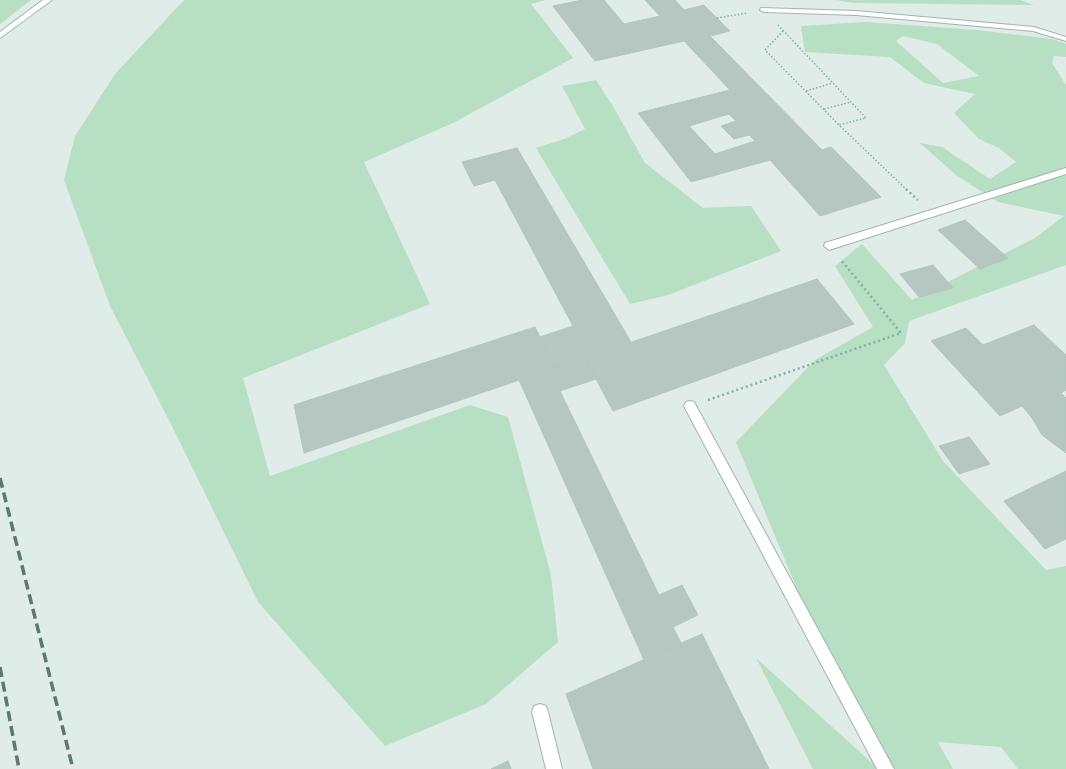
<!DOCTYPE html>
<style>
body{margin:0}
canvas{display:block;background:#e0ece7}
</style>
<canvas width="1066" height="769"></canvas>
<script>
const context = document.querySelector('canvas').getContext('2d');
context.lineJoin = 'round';
function fillPath(path, color) {
  context.fillStyle = color;
  context.fill(path, 'evenodd');
}
function shape(rows) {
  const path = new Path2D();
  for (const r of rows) {
    path.moveTo(r[0], r[1]);
    for (let i = 2; i < r.length; i += 2) path.lineTo(r[i], r[i + 1]);
  }
  return path;
}
function stroke(path, color, width, dash) {
  context.strokeStyle = color;
  context.lineWidth = width;
  context.lineCap = dash ? 'butt' : 'round';
  context.setLineDash(dash || []);
  context.stroke(path);
}
fillPath(shape([
 [0,0,31,0,0,24],
 [184,0,546,0,531,4,573,58,453,123,364,162,430,304,243,378,270,476,470,405,508,417,551,575,558,642,486,704,385,746,258,602,171,424,110,306,64,180,75,136,115,74],
 [836,0,1020,0,1034,5,854,3],
 [866,22,977,30,1052,39,1066,44,1066,57,1054,56,1052,63,1066,85,1066,265,909,321,905,343,884,365,943,461,1046,570,1066,566,1066,769,1018,769,1001,747,938,742,953,769,813,769,756,658,872,763,833,676,736,442,815,360,873,327,835,266,862,244,912,300,1035,238,1064,216,998,202,956,175,920,143,942,147,990,179,1016,162,999,148,979,139,954,113,975,94,924,83,890,57,805,52,801,26],
 [903,36,937,44,979,76,943,83,896,41],
 [596,80,614,108,645,163,703,208,751,206,781,251,668,295,630,304,536,148,564,139,585,129,562,86]
]), '#b6dfc3');
const building = shape([
 [582,0,604,0,624,24,660,16,645,0,675,0,684,10,704,5,730,31,710,36,822,150,831,147,881,197,820,216,770,160,691,182,638,113,730,90,684,41,595,61,553,6,582,0],
 [729,114,736,121,721,126,734,139,749,135,755,141,715,154,689,126,729,114],
 [517,148,584,262,631,342,555,368,540,337,573,326,495,180,474,186,462,162,517,148],
 [965,220,1008,258,980,269,938,230,965,220],
 [933,265,953,288,919,297,900,274,933,265],
 [817,279,854,324,613,411,585,358,817,279],
 [1034,325,1066,355,1066,390,1061,393,1066,398,1066,453,1042,435,1032,418,1022,406,1000,416,931,341,966,328,983,345,1034,325],
 [535,327,555,368,304,453,294,405,535,327],
 [585,358,596,379,560,391,659,595,682,585,698,615,673,627,681,643,644,660,519,380,585,358],
 [969,437,990,464,959,474,939,446,969,437],
 [1066,471,1066,539,1045,549,1004,501,1066,471],
 [702,634,769,769,593,769,566,694,702,634],
 [508,761,511,769,491,769,508,761]
]);
fillPath(building, '#b5c7c0');
stroke(building, '#b1c6be', 1);
const lane = shape([
 [761,8,856,11,1034,27,1066,37,1066,41,1033,31,856,15,764,12,760,10,761,8],
 [1066,168,1066,174,829,250,824,246,825,243,1066,168],
 [690,401,694,402,894,769,877,769,686,410,684,406,686,402,690,401],
 [540,704,546,706,548,712,562,769,546,769,532,712,534,706,540,704]
]);
const secondary = shape([
 [43,0,52,0,0,38,0,32,43,0]
]);
stroke(lane, '#a2b4af', 2);
stroke(secondary, '#9db9b0', 2);
stroke(shape([
 [717,18,748,13],
 [778,25,866,118,839,125,907,190],
 [783,31,765,50,839,125],
 [806,91,833,83],
 [824,109,851,102]
]), '#7db2a4', 1.5, [1.5, 2]);
stroke(shape([
 [906,189,918,200],
 [708,400,901,333,841,260]
]), '#7db2a4', 2.5, [2, 3]);
fillPath(lane, '#fff');
fillPath(secondary, '#fff');
stroke(shape([
 [0,478,73,769],
 [0,667,19,769]
]), '#597972', 3.5, [10, 5]);
</script>
